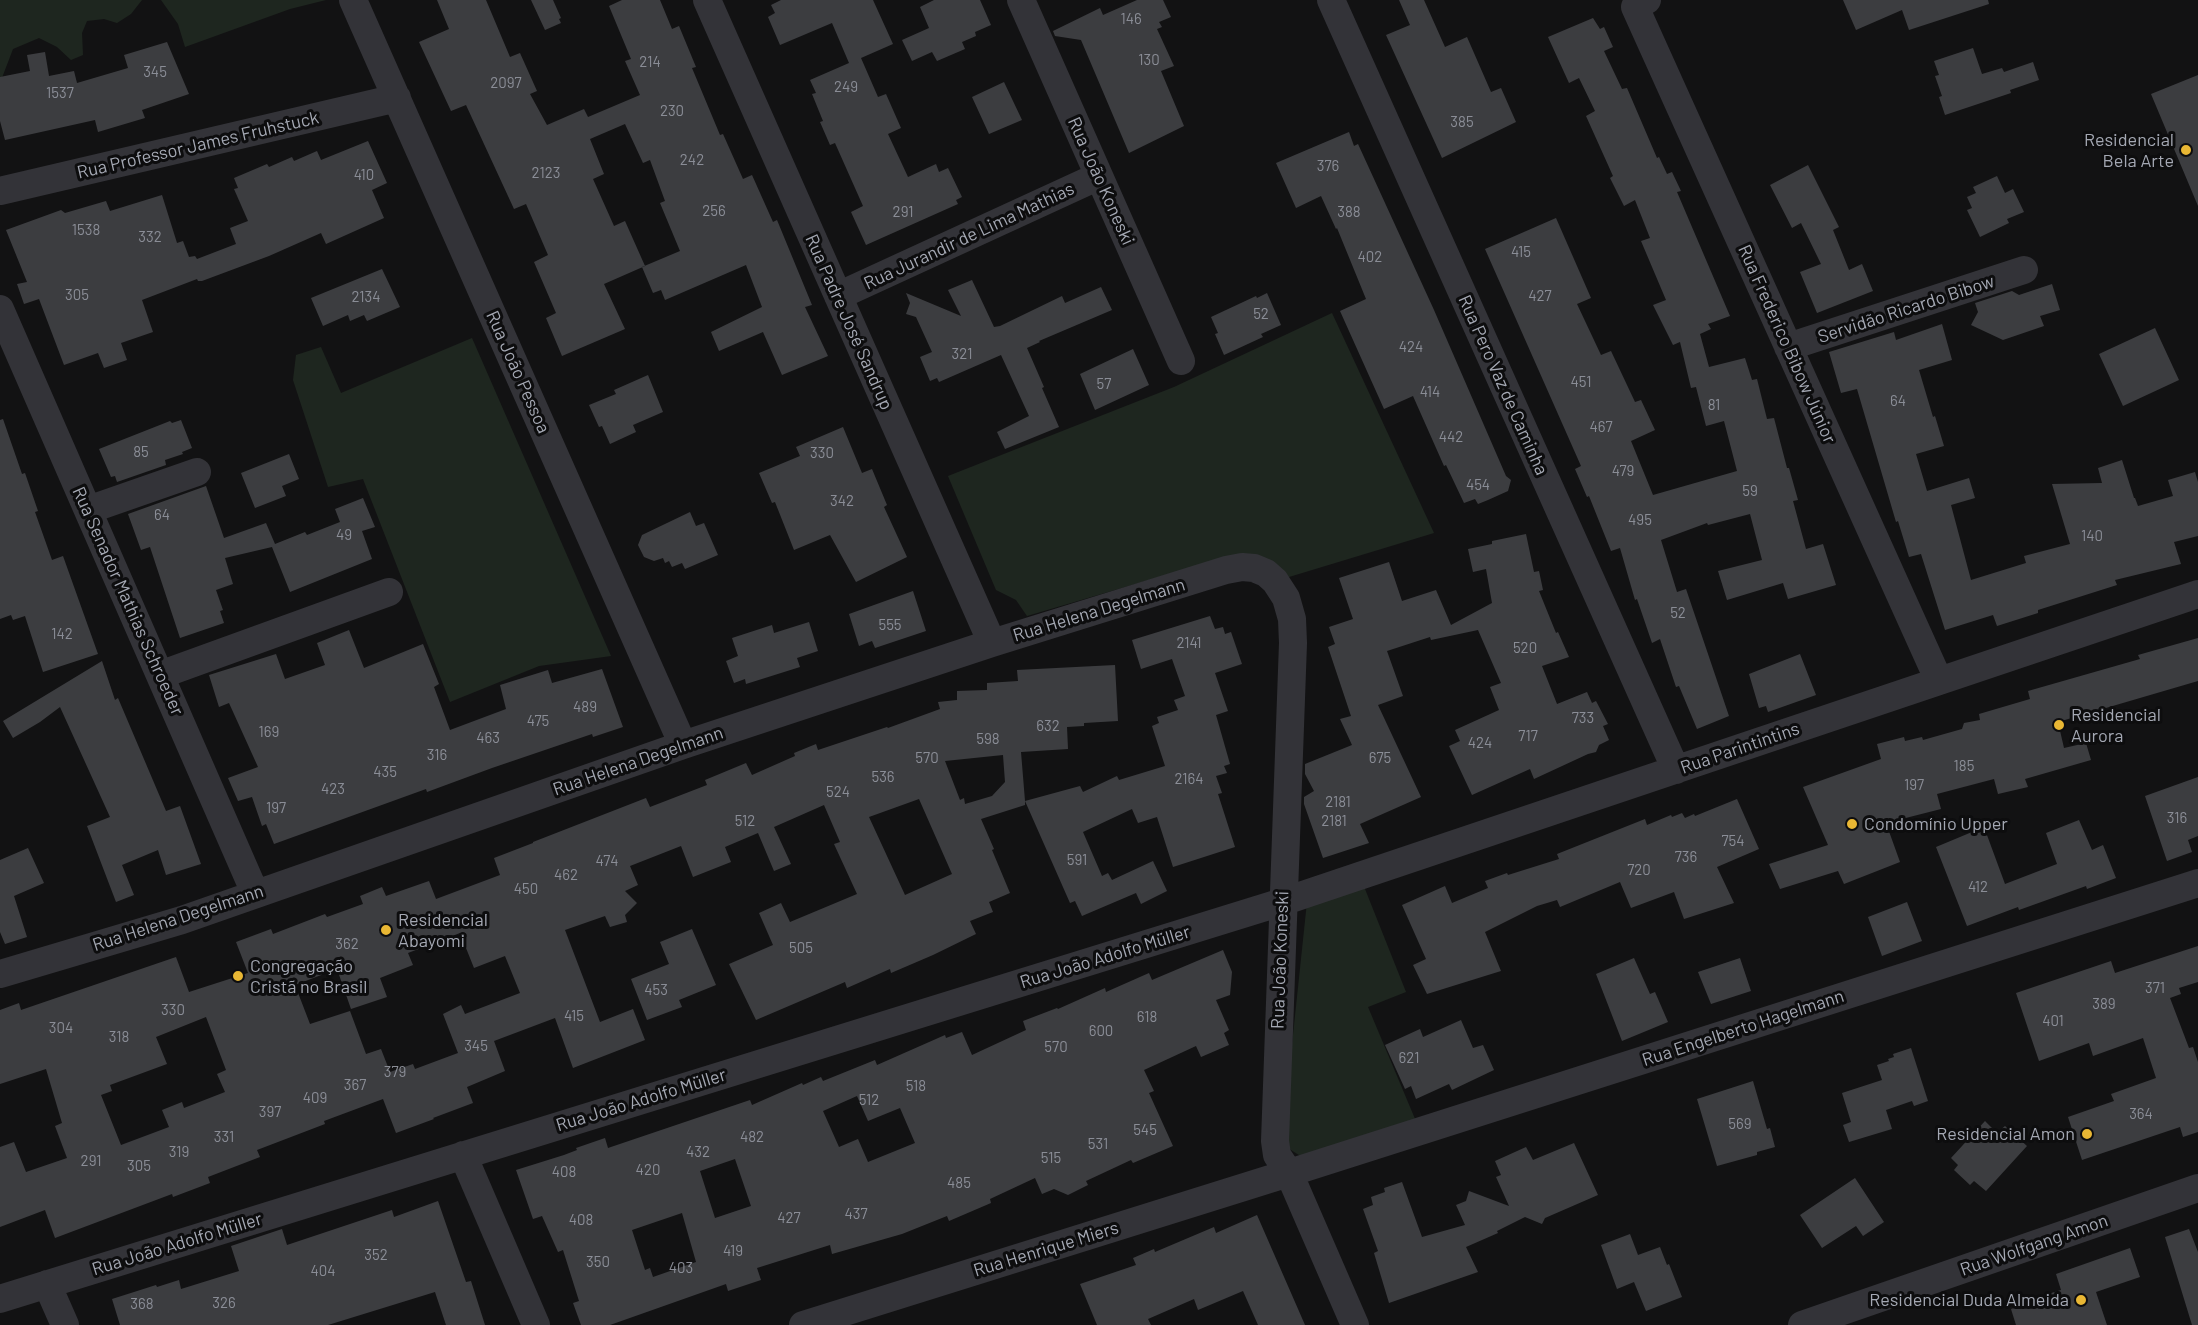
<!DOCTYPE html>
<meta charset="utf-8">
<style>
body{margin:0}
canvas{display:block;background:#121213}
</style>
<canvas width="2198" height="1325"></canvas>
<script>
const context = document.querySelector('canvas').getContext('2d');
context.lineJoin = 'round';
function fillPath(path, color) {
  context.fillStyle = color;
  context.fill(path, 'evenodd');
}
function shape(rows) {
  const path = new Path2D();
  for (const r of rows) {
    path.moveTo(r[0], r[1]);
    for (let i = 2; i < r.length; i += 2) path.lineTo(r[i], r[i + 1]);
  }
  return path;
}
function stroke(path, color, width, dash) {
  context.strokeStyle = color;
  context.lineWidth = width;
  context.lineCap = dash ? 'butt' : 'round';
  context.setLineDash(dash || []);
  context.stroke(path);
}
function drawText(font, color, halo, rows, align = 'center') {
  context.font = font + ' Barlow,sans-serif';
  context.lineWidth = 6;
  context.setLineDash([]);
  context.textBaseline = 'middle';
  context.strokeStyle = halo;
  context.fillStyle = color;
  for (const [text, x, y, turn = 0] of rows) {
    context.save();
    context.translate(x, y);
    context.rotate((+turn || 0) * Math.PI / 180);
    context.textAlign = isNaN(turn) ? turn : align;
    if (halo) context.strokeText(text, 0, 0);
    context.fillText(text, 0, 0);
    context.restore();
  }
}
fillPath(shape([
 [0,0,142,0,131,14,117,23,104,19,87,21,82,33,83,55,71,60,57,47,39,38,13,49,0,83],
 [161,0,326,0,290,9,185,47,178,24],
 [1332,313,1434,533,1289,577,1220,559,1027,616,1016,600,996,590,948,476,1174,387],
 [472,338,611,656,539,666,450,702,363,479,328,487,293,380,296,355,321,347,341,393],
 [1363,884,1406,992,1368,1007,1418,1126,1307,1160,1286,1147,1283,1130,1307,902]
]), '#1e261f');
fillPath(shape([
 [437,0,486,0,510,57,520,53,537,91,530,94,547,125,584,109,588,117,640,95,625,61,631,59,609,6,622,0,660,0,672,29,679,26,696,67,692,68,720,135,723,134,743,179,752,175,773,222,777,220,812,305,805,307,828,356,782,375,763,332,719,351,711,332,762,307,746,265,665,300,661,290,653,293,642,267,680,251,660,203,665,201,650,160,643,163,625,124,590,139,604,174,593,179,614,226,625,221,645,266,604,284,625,329,562,356,546,318,556,313,534,262,548,255,526,204,514,209,466,105,451,111,419,42,449,29],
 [531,0,553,0,561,18,559,19,561,23,545,30],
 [781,0,873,0,893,44,861,58,878,97,886,94,901,128,888,134,908,177,936,164,939,172,948,168,962,197,956,200,958,204,866,245,851,212,863,206,835,143,830,145,820,122,823,121,812,94,816,93,810,80,849,63,832,23,780,45,768,17,775,13,771,5],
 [934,0,980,0,991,25,975,32,976,36,962,42,965,49,937,61,932,52,912,61,902,40,929,28,920,7],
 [1137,0,1163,0,1171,17,1159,22,1162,27,1157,29,1174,66,1161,71,1184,126,1129,153,1081,40,1055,36,1053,31,1100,8,1103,15],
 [1399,0,1424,0,1445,47,1467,37,1491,92,1501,88,1516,122,1442,158,1386,35,1410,25],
 [1843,0,1988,0,1989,4,1909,30,1902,10,1856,30],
 [1593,18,1600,29,1604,27,1613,47,1604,51,1622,89,1627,88,1657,158,1659,157,1667,174,1672,172,1681,191,1677,192,1730,316,1708,324,1711,329,1700,334,1709,367,1745,358,1752,380,1757,379,1767,419,1774,418,1787,468,1789,468,1798,500,1793,501,1806,549,1823,544,1836,585,1788,599,1783,583,1727,600,1718,571,1762,560,1750,514,1708,525,1707,523,1661,540,1677,592,1686,589,1729,716,1697,729,1679,686,1676,687,1660,639,1652,643,1637,599,1635,600,1620,548,1611,551,1589,496,1587,497,1575,469,1581,466,1485,249,1556,218,1591,298,1577,304,1601,355,1611,351,1635,402,1641,400,1655,430,1631,441,1653,495,1737,471,1724,421,1706,426,1696,387,1691,388,1680,342,1673,345,1653,305,1666,300,1641,241,1650,238,1635,200,1624,206,1610,178,1613,176,1586,116,1595,111,1579,78,1569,83,1548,37],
 [167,42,189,94,142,110,145,118,98,132,95,120,5,140,0,121,0,77,30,71,27,55,45,52,49,76,74,71,77,83,128,68,124,55],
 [1973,48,1982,74,2002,68,2004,72,2033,62,2039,80,2010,90,2011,93,1945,115,1939,97,1942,96,1935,76,1939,75,1934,61],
 [2198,75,2198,206,2151,94],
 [1004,82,1022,120,989,134,972,97],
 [1349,132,1354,146,1358,144,1434,310,1506,476,1511,480,1508,491,1488,500,1478,504,1475,499,1464,503,1446,465,1444,466,1413,396,1384,409,1340,311,1366,299,1337,228,1336,229,1321,196,1296,208,1276,163],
 [368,141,387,183,372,190,384,218,326,244,321,233,269,256,202,281,198,281,197,279,142,300,153,332,121,343,127,360,104,368,98,353,64,365,39,299,24,304,17,284,27,282,6,230,61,210,65,213,106,201,110,211,162,195,177,243,183,241,189,257,195,256,197,259,236,244,230,228,248,221,234,189,238,188,234,178,267,164,269,167,292,157,294,161,317,151,321,160],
 [1808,165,1839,227,1833,230,1849,270,1862,264,1873,291,1817,313,1800,272,1821,264,1801,223,1792,228,1770,185],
 [1997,176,2005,193,2013,189,2024,212,2007,219,2009,223,1980,237,1967,210,1972,208,1967,197,1976,193,1973,187],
 [382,269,400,307,367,321,364,315,350,321,348,315,323,326,311,298],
 [972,280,994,327,1000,326,1062,296,1065,303,1101,287,1112,310,1039,341,1040,342,1027,348,1044,387,1042,388,1059,427,1005,449,997,432,1029,416,1001,355,939,382,937,378,930,381,920,357,932,352,916,317,906,314,910,303,906,293,961,316,948,290],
 [2052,284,2060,310,2040,316,2044,326,2003,340,1971,325,1978,312,1975,303,2012,291,2019,295],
 [1267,293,1281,325,1261,334,1263,337,1224,355,1215,334,1218,333,1211,317,1256,296,1257,298],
 [1942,324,1952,360,1919,370,1933,417,1935,416,1944,446,1916,454,1927,491,1969,478,1975,498,1951,505,1971,580,2026,563,2024,556,2070,544,2052,484,2102,483,2098,468,2122,460,2134,498,2135,498,2138,506,2173,496,2168,480,2195,472,2198,482,2198,536,2174,542,2181,564,2115,580,2117,585,2038,610,2038,613,1997,626,1993,615,1945,630,1921,554,1909,557,1898,521,1896,522,1857,389,1841,393,1829,352,1894,332,1896,340],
 [2155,328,2179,380,2123,406,2099,354],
 [1133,349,1149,385,1095,410,1080,374],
 [648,375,663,412,633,425,636,432,610,444,602,426,599,427,589,405,616,394,614,390],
 [3,419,22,474,25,473,38,511,35,512,52,560,63,556,98,654,43,672,25,616,13,620,11,615,0,619,0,420],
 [181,420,192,448,182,452,183,454,165,460,166,465,117,482,115,476,111,477,99,449,170,421,172,423],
 [843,427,862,473,872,469,887,505,884,507,907,557,856,582,830,535,794,550,775,502,772,503,759,473,800,456,796,447],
 [289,454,299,479,282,486,286,496,255,508,241,473],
 [206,486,224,538,266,523,275,544,305,532,307,535,340,522,335,509,363,498,375,527,362,531,372,559,290,592,272,547,225,558,233,584,216,590,223,610,220,611,224,623,180,638,150,547,141,550,128,514],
 [690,512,696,526,704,523,718,555,685,569,682,563,672,567,669,561,665,563,663,558,654,561,644,557,638,545,642,535],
 [1526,534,1534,572,1539,571,1543,590,1539,591,1556,633,1558,632,1569,657,1542,666,1557,704,1587,692,1592,703,1596,701,1608,724,1603,726,1609,740,1599,745,1596,752,1588,754,1534,779,1530,769,1472,795,1449,746,1460,741,1455,730,1499,710,1490,687,1501,683,1478,630,1431,640,1430,637,1387,651,1403,696,1378,705,1421,797,1360,824,1369,843,1323,858,1304,804,1304,797,1314,791,1305,774,1305,764,1352,745,1340,719,1351,716,1328,647,1335,644,1329,627,1353,619,1339,578,1389,562,1402,601,1436,590,1451,625,1492,603,1486,569,1473,572,1468,549,1492,544,1492,541],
 [913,591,926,631,875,648,872,641,859,646,849,614],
 [1210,616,1215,629,1223,627,1225,634,1231,632,1242,664,1215,673,1228,711,1216,715,1230,764,1224,766,1227,773,1216,776,1222,793,1218,794,1235,847,1173,867,1157,817,1138,823,1132,809,1083,832,1102,876,1108,873,1112,880,1153,861,1167,891,1141,904,1136,893,1082,916,1075,901,1070,903,1025,801,1025,805,981,819,994,849,992,850,1010,893,989,902,993,912,970,921,976,934,933,955,891,973,890,969,847,988,845,982,756,1020,729,964,773,945,759,913,781,903,790,922,857,894,834,844,840,842,824,805,774,827,791,864,774,871,758,833,725,847,731,862,693,877,681,846,630,866,638,885,625,891,637,903,625,915,627,922,610,927,605,916,565,930,600,1022,633,1009,645,1040,573,1068,555,1018,494,1041,505,1071,467,1087,473,1103,433,1118,434,1119,396,1133,383,1099,324,1121,325,1124,257,1150,260,1157,208,1177,210,1183,173,1197,172,1194,55,1238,45,1210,0,1227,0,1147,14,1142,26,1172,67,1158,55,1126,62,1123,46,1069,0,1084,0,1010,19,1003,21,1010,176,957,189,992,248,973,236,942,271,929,273,934,325,914,327,917,363,904,360,896,382,887,386,896,429,881,436,899,500,875,494,858,533,843,533,842,646,798,650,807,707,785,705,780,746,763,752,775,795,756,794,753,816,744,818,750,887,727,888,728,940,709,938,702,957,700,957,691,987,690,987,683,1018,681,1017,670,1115,665,1118,721,1084,723,1084,726,1067,727,1068,749,1021,752,1025,801,1080,786,1083,792,1117,776,1119,780,1165,766,1152,726,1159,723,1157,717,1178,710,1174,700,1185,696,1172,659,1141,669,1132,640],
 [1003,755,1005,782,992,796,965,804,964,798,960,800,945,761],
 [919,799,952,874,905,895,869,817],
 [460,933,474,968,505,956,520,993,465,1014,461,1005,443,1014,458,1053,415,1069,413,1064,390,1072,381,1049,366,1054,350,1011,310,1024,295,985,337,969,351,1009,387,997,380,978,413,965,408,953],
 [206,1017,226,1070,217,1074,225,1092,184,1108,182,1102,162,1110,169,1127,121,1145,101,1095,112,1091,110,1085,167,1064,156,1037],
 [809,622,818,651,797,658,800,667,746,684,745,679,734,683,726,661,738,656,732,638,772,625,774,633],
 [349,630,364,668,423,644,439,684,434,687,450,730,506,709,500,685,548,670,552,683,602,669,623,727,593,737,592,734,492,768,427,792,426,789,274,844,266,824,262,826,252,797,238,801,228,778,258,767,229,703,219,707,209,675,276,654,285,679,325,665,317,643],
 [2198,638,2198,681,2058,722,2064,748,2086,743,2091,760,2025,779,2028,787,1998,794,1994,779,1937,794,1941,809,1886,823,1900,862,1844,884,1838,871,1780,889,1769,864,1828,845,1803,787,1881,759,1877,744,1904,737,1905,741,1922,737,1923,740,1962,729,1964,723,1980,720,1979,714,2030,699,2028,691,2140,659,2138,655],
 [1800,654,1816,695,1768,712,1766,706,1759,708,1749,674],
 [102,661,115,700,118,698,166,811,180,806,201,864,166,875,158,850,122,865,134,895,116,902,87,826,110,817,60,707,40,722,13,738,3,721],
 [2198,777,2198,836,2188,840,2192,852,2167,861,2145,796],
 [1737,799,1759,849,1717,867,1734,903,1684,919,1674,892,1631,908,1620,882,1560,907,1557,900,1537,906,1485,932,1501,971,1427,994,1413,965,1426,959,1402,905,1445,886,1452,903,1488,888,1485,881,1507,873,1508,875,1559,859,1557,854,1645,819,1647,825,1671,815,1672,817,1682,813,1685,818,1694,814,1695,816],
 [2079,820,2092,850,2103,845,2116,878,2087,889,2086,886,2019,910,2018,907,1967,926,1936,847,1984,827,2005,884,2057,864,2046,833],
 [28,848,44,883,14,896,27,937,5,944,0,932,0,860],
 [1907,902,1922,941,1882,956,1868,917],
 [692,929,716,985,679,1000,682,1007,647,1020,631,979,669,964,660,942],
 [2198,946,2198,982,2179,988,2181,994,2170,998,2189,1048,2193,1047,2198,1062,2198,1132,2183,1137,2180,1127,2082,1160,2068,1117,2114,1101,2111,1094,2156,1078,2143,1038,2093,1056,2089,1043,2039,1061,2016,993,2111,961,2115,973],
 [1223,950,1232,972,1230,995,1216,1000,1229,1030,1224,1033,1229,1045,1201,1057,1196,1046,1144,1070,1154,1091,1149,1093,1173,1146,1133,1163,1131,1160,1086,1181,1088,1185,1068,1195,1054,1189,1042,1194,1035,1178,990,1199,991,1203,949,1221,947,1216,902,1234,832,1254,830,1245,757,1268,761,1280,728,1291,726,1284,610,1325,581,1325,573,1303,579,1301,563,1250,558,1252,542,1216,533,1219,516,1170,564,1155,577,1150,576,1148,605,1138,608,1148,750,1100,752,1105,802,1083,803,1085,821,1077,823,1081,875,1060,877,1065,945,1035,946,1038,962,1032,972,1055,1026,1030,1023,1021,1057,1008,1058,1009,1105,988,1106,992,1149,973,1152,980],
 [857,1096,868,1121,900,1108,915,1143,868,1162,858,1139,839,1147,823,1111],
 [735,1159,751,1206,715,1218,700,1171],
 [682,1213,696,1262,653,1277,650,1268,645,1270,632,1230],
 [1634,958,1650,994,1655,992,1668,1022,1622,1041,1596,974],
 [1740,958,1751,991,1711,1004,1698,972],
 [1461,1020,1473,1048,1483,1045,1494,1070,1452,1090,1449,1084,1416,1099,1411,1086,1405,1089,1385,1045,1420,1029,1423,1037],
 [1911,1048,1928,1101,1914,1106,1912,1101,1886,1110,1892,1129,1849,1142,1843,1125,1851,1122,1842,1093,1882,1080,1877,1065,1889,1061,1888,1059,1894,1057,1893,1054],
 [1753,1081,1767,1129,1770,1128,1775,1147,1757,1152,1757,1155,1717,1166,1697,1099],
 [1985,1121,1997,1133,2005,1126,2027,1146,1986,1191,1974,1181,1970,1185,1954,1170,1958,1165,1951,1158],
 [1574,1143,1598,1195,1545,1218,1542,1224,1525,1217,1497,1231,1498,1233,1466,1247,1478,1272,1389,1303,1374,1253,1378,1251,1363,1209,1373,1205,1371,1197,1385,1192,1384,1188,1402,1182,1422,1237,1465,1225,1456,1205,1466,1201,1469,1191,1509,1206,1496,1177,1501,1175,1495,1161,1526,1147,1533,1160],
 [1855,1178,1884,1222,1863,1236,1856,1226,1822,1248,1800,1215],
 [438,1201,466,1282,471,1281,485,1325,446,1325,435,1292,328,1325,120,1325,112,1299,156,1285,157,1287,179,1280,181,1289,239,1271,231,1246,282,1229,287,1245,392,1210,394,1217],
 [1257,1215,1305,1325,1258,1325,1243,1291,1198,1310,1194,1299,1148,1319,1151,1325,1097,1325,1080,1284,1136,1265,1133,1258,1154,1249,1155,1252,1214,1227,1216,1233],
 [2189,1229,2198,1252,2198,1325,2192,1325,2165,1237],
 [1630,1234,1638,1255,1660,1247,1667,1265,1669,1264,1682,1297,1646,1311,1634,1282,1617,1289,1601,1245],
 [2130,1248,2140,1277,2096,1292,2107,1325,2016,1325,2011,1309,2023,1305,2022,1302,2061,1290,2056,1274]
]), '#3c3d40');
stroke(shape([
 [353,0,683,745],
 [707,0,992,643],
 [1021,0,1181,361],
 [1331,0,1676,770],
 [1647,0,1635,7,1939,681],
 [0,191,397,98],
 [838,296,1099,176],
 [0,309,255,893],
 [1788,347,2024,270],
 [88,510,197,472],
 [160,675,389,592],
 [0,974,182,920,683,745,992,643,1226,570,1242,567,1254,568,1266,573,1275,581,1286,598,1292,619,1293,643,1275,1141,1277,1155,1289,1173,1355,1325],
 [463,1155,536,1325],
 [47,1284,65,1325],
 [0,1299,1282,902,2198,594],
 [803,1325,1289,1173,2198,883],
 [1802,1325,2198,1188]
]), '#333338', 28);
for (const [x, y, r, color] of [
 [2186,150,6,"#e9b734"],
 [2059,725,6,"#e9b734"],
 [1852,824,6,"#e9b734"],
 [386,930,6,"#e9b734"],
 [238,976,6,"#e9b734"],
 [2087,1134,6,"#e9b734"],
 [2081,1300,6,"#e9b734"]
]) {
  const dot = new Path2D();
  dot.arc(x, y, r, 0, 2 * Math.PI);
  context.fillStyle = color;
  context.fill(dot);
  stroke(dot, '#0d0d0e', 2);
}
drawText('15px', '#8a8d96', null, [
 ["146",1131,19],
 ["130",1149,60],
 ["214",650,62],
 ["345",155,72],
 ["2097",506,83],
 ["249",846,87],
 ["1537",60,93],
 ["230",672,111],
 ["385",1462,122],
 ["242",692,160],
 ["376",1328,166],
 ["2123",546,173],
 ["410",364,175],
 ["256",714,211],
 ["291",903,212],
 ["388",1349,212],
 ["1538",86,230],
 ["332",150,237],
 ["415",1521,252],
 ["402",1370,257],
 ["305",77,295],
 ["427",1540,296],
 ["2134",366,297],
 ["52",1261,314],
 ["424",1411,347],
 ["321",962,354],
 ["451",1581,382],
 ["57",1104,384],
 ["414",1430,392],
 ["64",1898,401],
 ["81",1714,405],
 ["467",1601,427],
 ["442",1451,437],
 ["85",141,452],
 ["330",822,453],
 ["479",1623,471],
 ["454",1478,485],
 ["59",1750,491],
 ["342",842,501],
 ["64",162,515],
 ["495",1640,520],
 ["49",344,535],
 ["140",2092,536],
 ["52",1678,613],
 ["555",890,625],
 ["142",62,634],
 ["2141",1189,643],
 ["520",1525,648],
 ["489",585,707],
 ["733",1583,718],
 ["475",538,721],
 ["632",1048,726],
 ["169",269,732],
 ["717",1528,736],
 ["463",488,738],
 ["598",988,739],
 ["424",1480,743],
 ["316",437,755],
 ["570",927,758],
 ["675",1380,758],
 ["185",1964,766],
 ["435",385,772],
 ["536",883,777],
 ["2164",1189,779],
 ["197",1914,785],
 ["423",333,789],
 ["524",838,792],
 ["2181",1338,802],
 ["197",276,808],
 ["316",2177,818],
 ["512",745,821],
 ["2181",1334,821],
 ["754",1733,841],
 ["736",1686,857],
 ["591",1077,860],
 ["474",607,861],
 ["720",1639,870],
 ["462",566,875],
 ["412",1978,887],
 ["450",526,889],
 ["362",347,944],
 ["505",801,948],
 ["371",2155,988],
 ["453",656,990],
 ["389",2104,1004],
 ["330",173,1010],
 ["415",574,1016],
 ["618",1147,1017],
 ["401",2053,1021],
 ["304",61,1028],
 ["600",1101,1031],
 ["318",119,1037],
 ["345",476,1046],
 ["570",1056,1047],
 ["621",1409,1058],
 ["379",395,1072],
 ["367",355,1085],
 ["518",916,1086],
 ["409",315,1098],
 ["512",869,1100],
 ["397",270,1112],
 ["364",2141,1114],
 ["569",1740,1124],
 ["545",1145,1130],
 ["331",224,1137],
 ["482",752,1137],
 ["531",1098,1144],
 ["319",179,1152],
 ["432",698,1152],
 ["515",1051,1158],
 ["291",91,1161],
 ["305",139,1166],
 ["420",648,1170],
 ["408",564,1172],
 ["485",959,1183],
 ["437",856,1214],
 ["427",789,1218],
 ["408",581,1220],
 ["419",733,1251],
 ["352",376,1255],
 ["350",598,1262],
 ["403",681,1268],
 ["404",323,1271],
 ["326",224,1303],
 ["368",142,1304]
]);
drawText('18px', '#a4a8b3', '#0d0d0e', [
 ["Residencial",2174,140,"right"],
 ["Bela Arte",2174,161,"right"],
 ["Residencial",2071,715],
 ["Aurora",2071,736],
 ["Condomínio Upper",1864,824],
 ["Residencial",398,920],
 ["Abayomi",398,941],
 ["Congregação",250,966],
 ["Cristã no Brasil",250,987],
 ["Residencial Amon",2075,1134,"right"],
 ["Residencial Duda Almeida",2069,1300,"right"]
], 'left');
drawText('18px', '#a4a8b3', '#0d0d0e', [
 ["Rua Professor James Fruhstuck",198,145,-13],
 ["Rua João Koneski",1101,181,66],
 ["Rua Jurandir de Lima Mathias",969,236,-25],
 ["Servidão Ricardo Bibow",1906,309,-18],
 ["Rua Padre José Sandrup",849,322,66],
 ["Rua Frederico Bibow Júnior",1787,344,66],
 ["Rua João Pessoa",518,372,66],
 ["Rua Pero Vaz de Caminha",1503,385,66],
 ["Rua Senador Mathias Schroeder",128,601,66],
 ["Rua Helena Degelmann",1099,610,-17],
 ["Rua Parintintins",1740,748,-19],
 ["Rua Helena Degelmann",638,761,-19],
 ["Rua Helena Degelmann",178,918,-18],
 ["Rua João Adolfo Müller",1105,957,-17],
 ["Rua João Koneski",1280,960,-88],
 ["Rua Engelberto Hagelmann",1743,1028,-18],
 ["Rua João Adolfo Müller",641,1100,-17],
 ["Rua João Adolfo Müller",177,1244,-17],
 ["Rua Wolfgang Amon",2034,1245,-19],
 ["Rua Henrique Miers",1046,1249,-17]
]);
</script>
